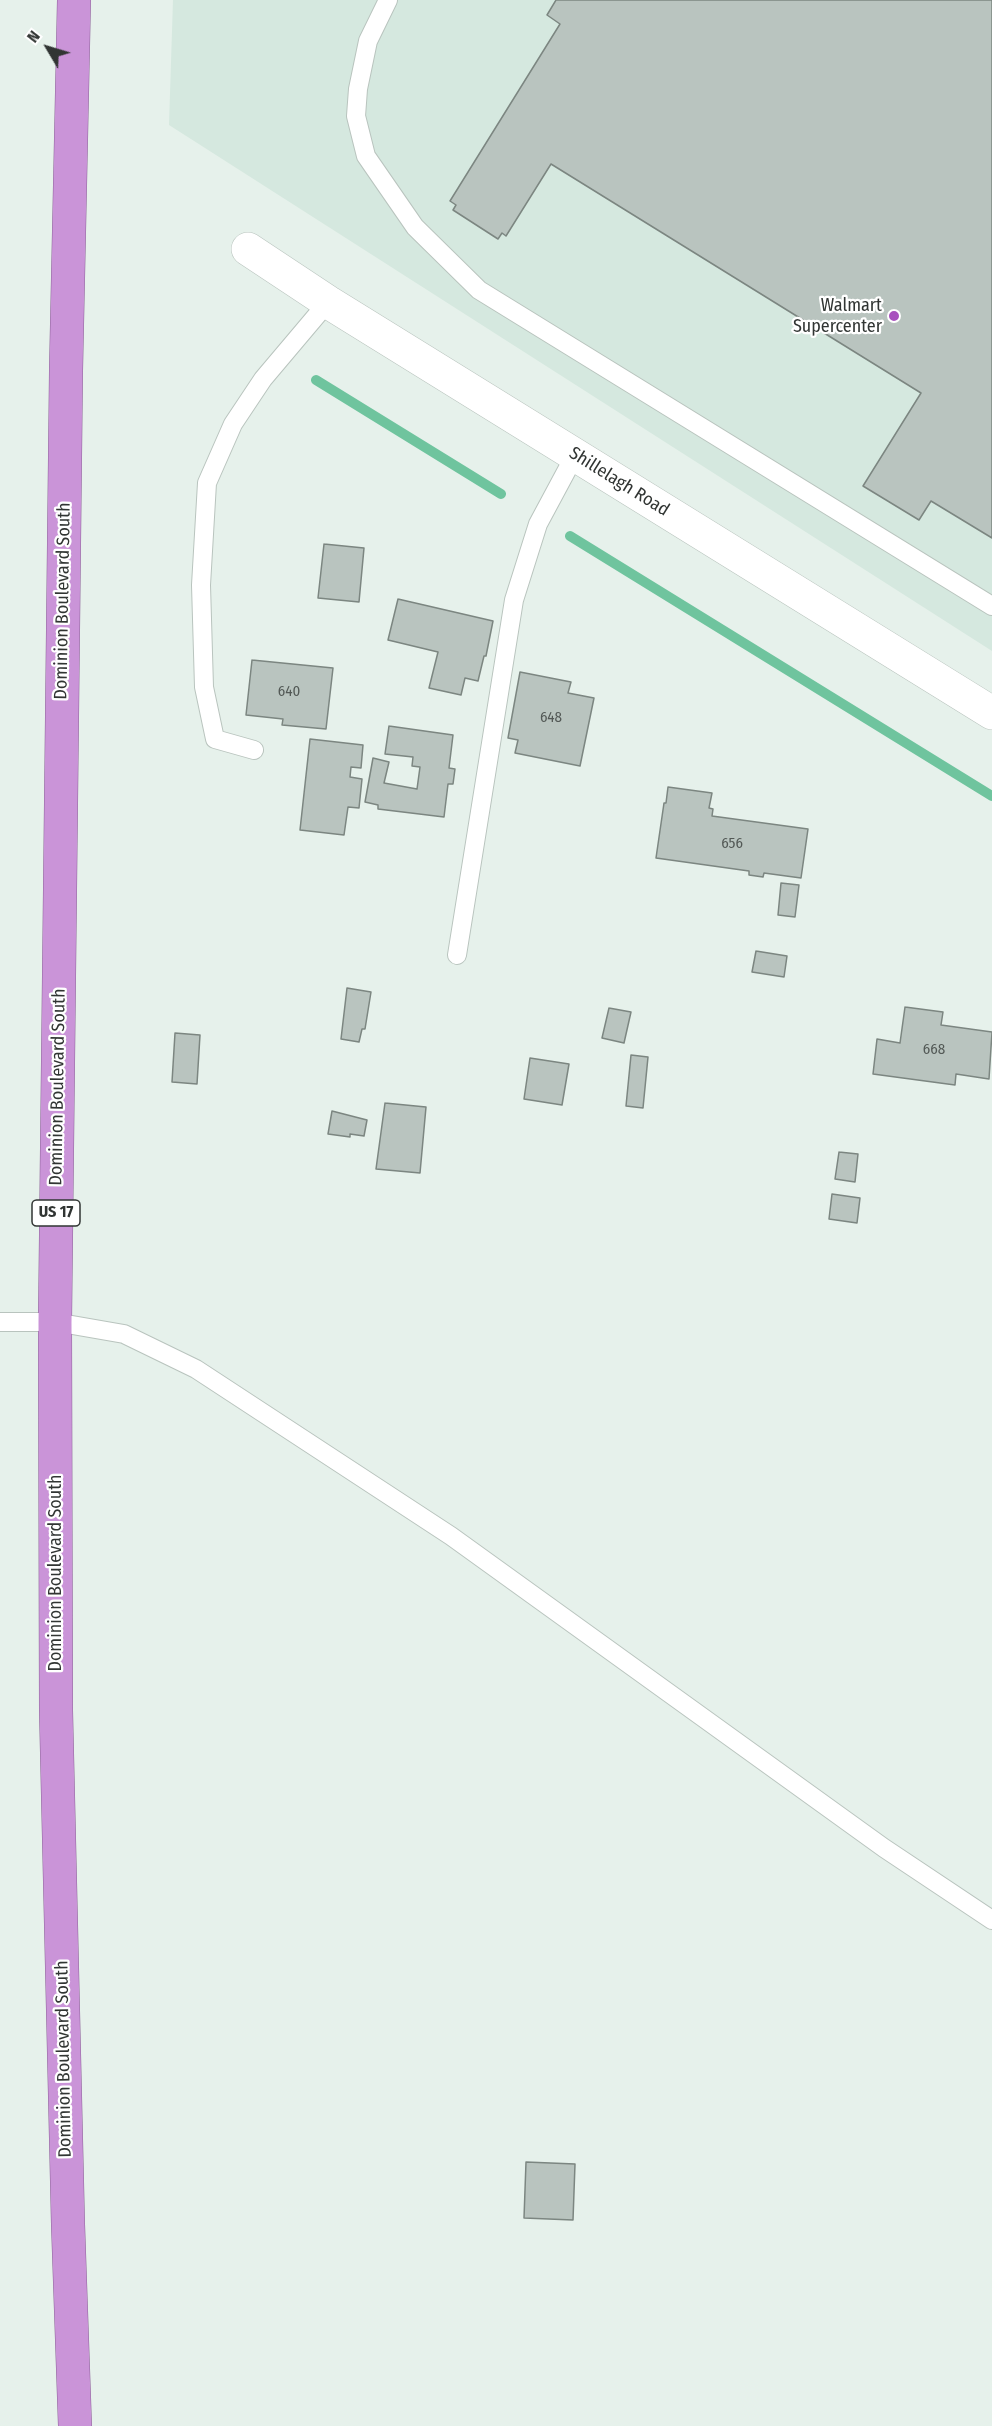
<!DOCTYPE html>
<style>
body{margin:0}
#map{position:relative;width:992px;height:2426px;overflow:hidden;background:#e6f1eb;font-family:"Fira Sans Condensed",sans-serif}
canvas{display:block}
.north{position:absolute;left:18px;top:18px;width:60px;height:60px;-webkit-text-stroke:4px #fff;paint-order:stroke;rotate:308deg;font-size:16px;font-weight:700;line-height:24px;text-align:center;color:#313533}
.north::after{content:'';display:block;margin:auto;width:21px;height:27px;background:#313533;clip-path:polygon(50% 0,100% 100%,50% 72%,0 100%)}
</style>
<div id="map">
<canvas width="992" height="2426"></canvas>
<div class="north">N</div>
</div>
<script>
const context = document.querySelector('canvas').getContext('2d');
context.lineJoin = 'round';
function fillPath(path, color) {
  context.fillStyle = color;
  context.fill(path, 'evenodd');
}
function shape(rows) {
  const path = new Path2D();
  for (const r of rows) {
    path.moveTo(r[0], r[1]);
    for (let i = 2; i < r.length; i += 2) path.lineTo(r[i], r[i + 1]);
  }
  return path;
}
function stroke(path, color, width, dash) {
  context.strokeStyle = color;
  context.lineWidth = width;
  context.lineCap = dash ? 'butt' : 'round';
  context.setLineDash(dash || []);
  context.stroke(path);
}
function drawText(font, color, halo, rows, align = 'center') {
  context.font = font + ' "Fira Sans Condensed",sans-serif';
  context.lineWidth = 4.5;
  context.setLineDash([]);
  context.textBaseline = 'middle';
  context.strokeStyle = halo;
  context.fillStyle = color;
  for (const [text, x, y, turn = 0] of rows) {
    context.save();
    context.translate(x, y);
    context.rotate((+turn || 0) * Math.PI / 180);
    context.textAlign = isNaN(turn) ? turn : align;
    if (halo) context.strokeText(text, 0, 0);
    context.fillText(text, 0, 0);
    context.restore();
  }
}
fillPath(shape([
 [173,0,992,0,992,651,169,125]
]), '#d5e8df');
stroke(shape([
 [316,380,501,494],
 [570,536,992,796]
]), '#6fc49e', 10);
const building = shape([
 [556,0,992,0,992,538,931,501,919,520,863,486,921,393,551,164,506,236,502,233,498,239,453,210,456,205,450,201,560,24,547,15,556,0],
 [324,544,364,548,359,602,318,598,324,544],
 [398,599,493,621,486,656,484,656,478,681,465,678,461,695,429,688,438,652,388,640,398,599],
 [252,660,333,668,326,729,282,725,283,719,246,715,252,660],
 [520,672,571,682,568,693,594,698,580,766,515,753,518,740,508,738,520,672],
 [389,726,453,735,449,768,455,769,453,784,448,784,444,817,378,809,378,805,365,802,373,758,389,762,384,783,417,789,420,767,412,766,413,757,385,754,389,726],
 [310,739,363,745,361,768,351,767,350,777,362,779,359,808,348,807,344,835,300,830,310,739],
 [668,787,712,793,709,808,713,809,712,816,808,829,801,878,764,873,763,877,749,875,749,871,656,858,664,803,666,803,668,787],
 [781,883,799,885,795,917,778,915,781,883],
 [756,951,787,956,784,977,752,972,756,951],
 [347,988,371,992,365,1029,362,1029,359,1042,341,1039,347,988],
 [905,1007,943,1012,941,1025,992,1032,989,1079,956,1074,955,1085,873,1074,877,1039,900,1043,905,1007],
 [609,1008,631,1012,624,1043,602,1038,609,1008],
 [175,1033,200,1035,197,1084,172,1082,175,1033],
 [631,1055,648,1057,643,1108,626,1106,631,1055],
 [530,1058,569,1064,562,1105,524,1099,530,1058],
 [385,1103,426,1107,420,1173,376,1169,385,1103],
 [332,1111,367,1120,364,1136,350,1134,350,1137,328,1134,332,1111],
 [839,1152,858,1154,855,1182,835,1179,839,1152],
 [832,1194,860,1198,857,1223,829,1219,832,1194],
 [526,2162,575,2164,573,2220,524,2218,526,2162]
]);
fillPath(building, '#b9c4bf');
stroke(building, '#7c8681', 1.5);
const service = shape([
 [388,0,368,41,358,89,356,116,366,156,415,227,479,290,992,606],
 [254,750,215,739,204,687,201,585,207,483,233,424,263,379,328,302],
 [457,955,514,600,538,524,575,455],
 [0,1322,55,1322,124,1334,196,1369,451,1536,884,1848,992,1920]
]);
const minor = shape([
 [248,249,328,302,992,713]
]);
const trunk = shape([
 [74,0,66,371,55,1322,56,1710,68,2224,75,2426]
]);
stroke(service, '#b9c4be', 20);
stroke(minor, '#b9c4be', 34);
stroke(trunk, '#8c6298', 34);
stroke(service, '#fff', 18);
stroke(minor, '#fff', 33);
stroke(trunk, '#ca94d8', 33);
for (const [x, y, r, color] of [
 [894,316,6,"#a851be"]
]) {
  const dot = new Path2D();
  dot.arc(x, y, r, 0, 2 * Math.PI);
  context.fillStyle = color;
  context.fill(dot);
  stroke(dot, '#fff', 2);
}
drawText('15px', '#535956', null, [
 ["640",289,692],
 ["648",551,718],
 ["656",732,844],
 ["668",934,1050]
]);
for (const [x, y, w] of [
 [56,1213,48]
]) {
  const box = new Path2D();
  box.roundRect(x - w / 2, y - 13, w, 26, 4.5);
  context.fillStyle = '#fff';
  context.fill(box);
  stroke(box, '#313533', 1.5);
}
drawText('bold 16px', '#313533', null, [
 ["US 17",56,1213]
]);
drawText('18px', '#313533', '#fff', [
 ["Walmart",882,306],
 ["Supercenter",882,327]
], 'right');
drawText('18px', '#313533', '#fff', [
 ["Shillelagh Road",619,482,32],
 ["Dominion Boulevard South",63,601,-89],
 ["Dominion Boulevard South",58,1087,-89],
 ["Dominion Boulevard South",56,1573,-90],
 ["Dominion Boulevard South",64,2059,-91]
]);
</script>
